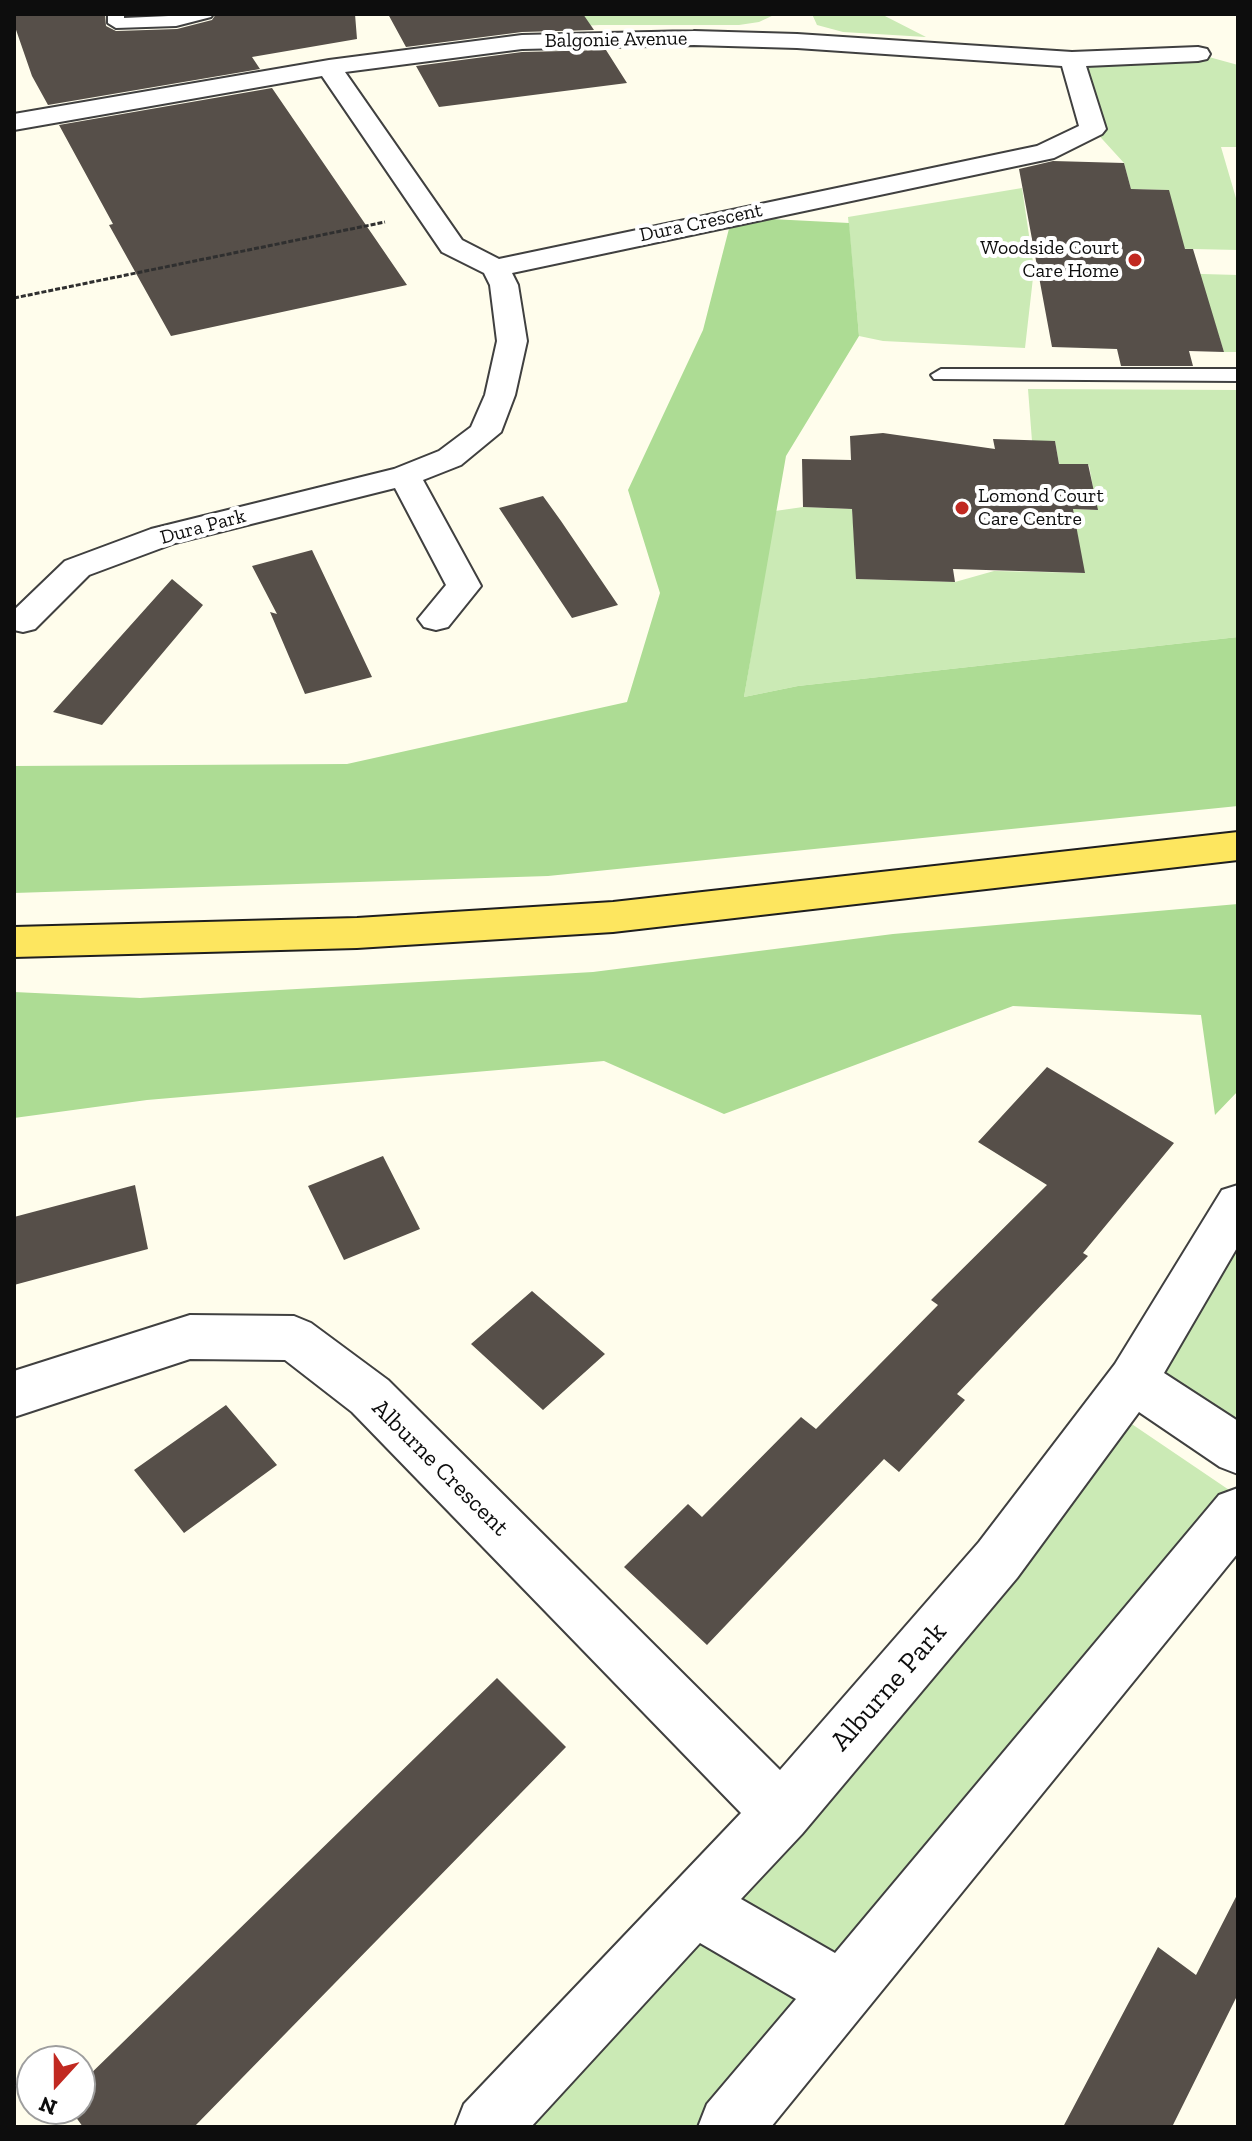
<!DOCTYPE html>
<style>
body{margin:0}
#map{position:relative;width:1252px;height:2141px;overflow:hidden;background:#fffdec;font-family:"Zilla Slab",serif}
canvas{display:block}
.frame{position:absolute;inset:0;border:16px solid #0d0d0d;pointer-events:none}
.north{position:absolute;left:16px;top:2045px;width:80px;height:80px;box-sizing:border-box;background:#fff;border:2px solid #9e9e9e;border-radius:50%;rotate:201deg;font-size:22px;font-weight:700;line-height:32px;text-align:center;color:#0d0d0d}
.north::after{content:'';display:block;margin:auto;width:28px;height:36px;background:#c12921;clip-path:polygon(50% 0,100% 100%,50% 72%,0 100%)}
</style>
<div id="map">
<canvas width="1252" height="2141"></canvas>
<div class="frame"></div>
<div class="north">N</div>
</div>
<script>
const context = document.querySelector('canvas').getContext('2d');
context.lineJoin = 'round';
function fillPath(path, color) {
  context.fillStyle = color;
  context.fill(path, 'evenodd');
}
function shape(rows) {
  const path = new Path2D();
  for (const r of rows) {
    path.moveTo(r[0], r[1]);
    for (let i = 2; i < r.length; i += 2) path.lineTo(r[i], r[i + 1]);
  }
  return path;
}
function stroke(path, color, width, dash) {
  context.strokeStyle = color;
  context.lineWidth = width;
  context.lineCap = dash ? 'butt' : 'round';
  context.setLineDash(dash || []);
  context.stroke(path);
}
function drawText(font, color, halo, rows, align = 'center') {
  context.font = font + ' "Zilla Slab",serif';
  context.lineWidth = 8;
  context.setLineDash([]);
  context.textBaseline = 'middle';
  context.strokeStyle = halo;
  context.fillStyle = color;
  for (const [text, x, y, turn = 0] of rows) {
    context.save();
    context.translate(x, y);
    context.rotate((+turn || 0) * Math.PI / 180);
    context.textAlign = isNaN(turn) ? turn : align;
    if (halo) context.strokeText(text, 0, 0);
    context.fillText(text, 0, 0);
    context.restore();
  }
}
fillPath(shape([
 [557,14,776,14,759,22,739,25,599,25,528,29],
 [812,14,881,14,926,37,843,32,817,25],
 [1198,54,1238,65,1238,147,1221,147,1238,205,1238,250,1148,248,1169,190,1131,189,1124,163,1093,129,1072,59],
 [1022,188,1034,269,1025,348,883,341,859,336,848,217],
 [1167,273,1238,275,1238,352,1224,352,1210,308],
 [1028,389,1238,390,1238,637,798,686,744,697,775,511,803,507,852,509,857,579,955,582,994,571,1084,573,1073,509,1097,510,1089,465,1059,464,1055,441,1032,441],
 [1238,1204,1238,1450,1133,1380],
 [1114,1412,1238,1496,713,2127,496,2127]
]), '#cbeab5');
fillPath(shape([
 [732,217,849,223,859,336,786,456,744,697,798,686,1238,637,1238,806,548,876,14,893,14,766,347,764,627,702,660,593,628,490,703,330],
 [1238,904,1238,1091,1215,1115,1201,1015,1013,1006,724,1114,604,1061,147,1100,14,1118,14,992,140,998,593,972,893,934]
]), '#addc94');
fillPath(shape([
 [14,14,105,14,106,26,116,31,177,29,212,20,216,14,355,14,357,39,252,57,260,69,48,105,32,76,14,24],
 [388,14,583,14,594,30,522,32,406,47],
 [606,50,627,83,439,107,416,66,522,52],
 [272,88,407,285,171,336,109,225,113,224,59,125],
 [1053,161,1124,163,1131,189,1169,190,1185,249,1193,249,1224,352,1189,351,1193,366,1121,366,1117,349,1052,347,1019,169],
 [883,433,995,449,993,439,1055,441,1059,464,1088,464,1098,510,1073,509,1085,573,953,569,955,582,856,579,852,509,803,507,802,459,851,460,850,436],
 [543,496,561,521,618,605,572,618,556,594,499,508],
 [312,550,372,677,305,694,270,612,277,614,252,566],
 [172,579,203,605,102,725,53,712],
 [1047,1067,1174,1143,1083,1253,1088,1256,957,1394,965,1400,899,1472,884,1459,707,1645,624,1567,688,1504,702,1517,801,1417,816,1429,938,1305,931,1300,1047,1185,978,1142],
 [383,1156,420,1229,344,1260,308,1186],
 [135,1185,148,1249,14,1285,14,1217],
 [532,1291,605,1354,543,1410,471,1344],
 [226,1405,277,1465,184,1533,134,1470],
 [497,1678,566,1747,194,2127,83,2127,70,2109,80,2109,80,2084],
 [1238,1893,1238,1994,1172,2127,1063,2127,1158,1947,1196,1975]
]), '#564f49');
const lane = shape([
 [108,14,124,14,124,18,213,14,211,17,176,26,116,28,108,23,108,14],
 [941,369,1238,369,1238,381,934,379,931,375,941,369]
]);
const street = shape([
 [694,31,797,34,1072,52,1198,47,1207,49,1210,54,1207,59,1198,61,1086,66,1106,129,1102,134,1054,158,512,273,518,285,527,341,515,395,501,432,461,465,423,480,481,586,448,627,436,630,424,627,418,619,446,585,395,488,175,543,89,575,35,629,23,632,14,630,14,610,65,561,151,529,394,469,439,451,471,427,485,395,497,341,490,285,484,273,442,252,322,76,14,130,14,114,329,60,522,35,694,31],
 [694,45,797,48,1062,66,1079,126,1037,146,499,259,462,240,345,72,522,49,694,45],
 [1238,1185,1238,1246,1164,1373,1238,1421,1238,1474,1220,1467,1139,1412,1017,1578,802,1834,741,1899,835,1953,1219,1495,1238,1488,1238,1553,771,2127,698,2127,707,2104,796,1999,700,1943,531,2127,455,2127,464,2104,741,1813,352,1412,285,1360,190,1359,14,1417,14,1371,190,1315,294,1316,311,1323,388,1380,780,1770,979,1542,1115,1364,1222,1190,1238,1185]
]);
const primary = shape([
 [1238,832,1238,860,613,932,357,948,14,957,14,927,357,918,613,902,1238,832]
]);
stroke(lane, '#404040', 4);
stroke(street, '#404040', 4);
stroke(primary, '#1e1e1e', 4);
stroke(shape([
 [14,298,385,222]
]), '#2f2f2f', 3, [5, 2]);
fillPath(lane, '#fff');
fillPath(street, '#fff');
fillPath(primary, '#fde65f');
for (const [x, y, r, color] of [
 [1135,260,8,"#c12921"],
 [962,508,8,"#c12921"]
]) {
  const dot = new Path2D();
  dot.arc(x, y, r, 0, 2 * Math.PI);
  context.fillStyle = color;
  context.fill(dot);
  stroke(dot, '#fff', 3);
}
drawText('20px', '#0d0d0d', '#fff', [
 ["Balgonie Avenue",616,40,-1],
 ["Dura Crescent",701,223,-12],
 ["Dura Park",203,527,-15]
]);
drawText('20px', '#0d0d0d', '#fff', [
 ["Woodside Court",1119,248],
 ["Care Home",1119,271],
 ["Lomond Court",978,496,"left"],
 ["Care Centre",978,519,"left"]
], 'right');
drawText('24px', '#0d0d0d', '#fff', [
 ["Alburne Crescent",440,1468,45]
]);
drawText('28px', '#0d0d0d', '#fff', [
 ["Alburne Park",889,1687,-49]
]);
</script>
